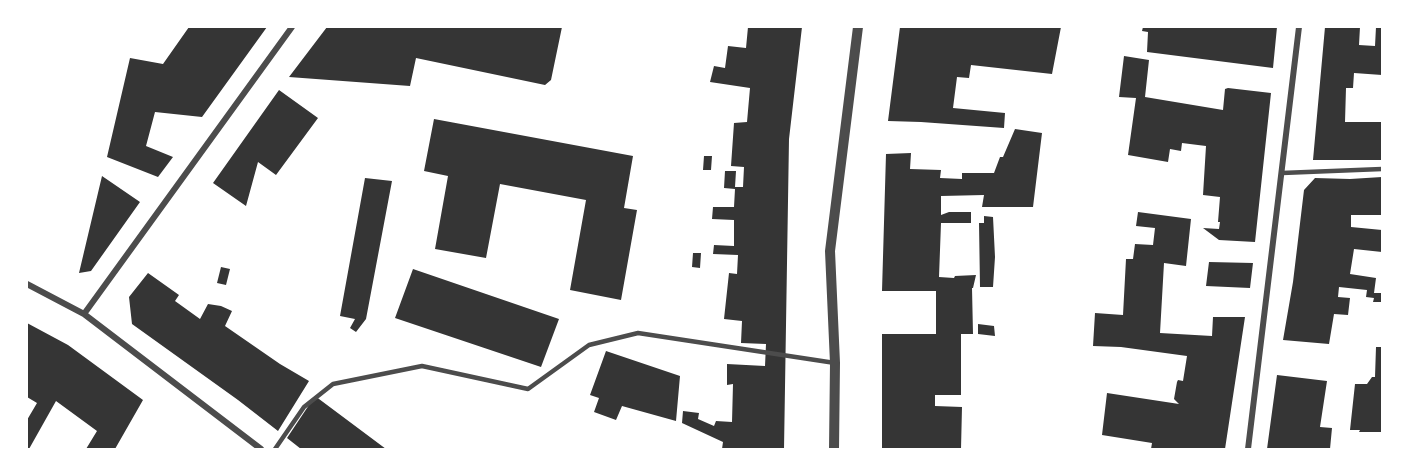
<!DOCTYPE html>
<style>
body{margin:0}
#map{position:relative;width:1409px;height:476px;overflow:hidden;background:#fff;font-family:"Public Sans",sans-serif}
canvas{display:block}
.frame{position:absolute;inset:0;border:28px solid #fff;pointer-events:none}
</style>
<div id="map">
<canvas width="1409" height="476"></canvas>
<div class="frame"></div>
</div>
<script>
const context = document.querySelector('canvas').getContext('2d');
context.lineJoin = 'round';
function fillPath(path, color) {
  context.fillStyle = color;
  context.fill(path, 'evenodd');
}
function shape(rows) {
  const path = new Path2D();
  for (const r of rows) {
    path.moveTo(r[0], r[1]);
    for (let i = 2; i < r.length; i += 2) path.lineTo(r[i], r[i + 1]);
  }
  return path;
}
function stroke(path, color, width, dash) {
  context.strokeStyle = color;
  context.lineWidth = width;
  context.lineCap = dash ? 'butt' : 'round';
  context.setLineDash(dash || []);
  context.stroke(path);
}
fillPath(shape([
 [189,27,267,27,202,117,155,112,146,146,173,157,158,177,107,157,130,58,163,64],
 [327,27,562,27,551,80,545,85,416,58,410,86,289,77],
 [748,27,802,27,789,139,784,449,722,449,723,442,682,423,683,411,699,413,698,419,714,426,716,421,732,422,733,384,727,385,727,364,765,366,766,344,741,343,742,321,724,319,729,273,737,274,738,255,713,254,714,245,734,246,734,220,712,219,713,207,734,207,735,189,724,188,725,171,736,171,735,187,743,187,744,167,731,166,734,123,747,122,750,88,710,82,714,66,725,68,728,46,746,48],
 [900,27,1061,27,1052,74,971,65,969,78,957,77,953,108,1005,113,1004,128,921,122,888,121],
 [1143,27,1277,27,1273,68,1147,52,1148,32,1142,31],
 [1325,27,1360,27,1359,45,1375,46,1376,27,1382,28,1382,75,1354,73,1353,88,1346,88,1345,122,1382,122,1382,160,1313,160],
 [1124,56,1149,60,1145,97,1223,110,1225,89,1228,88,1271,93,1255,242,1219,240,1203,228,1219,229,1220,222,1218,222,1220,197,1203,195,1206,146,1182,143,1181,151,1170,149,1168,162,1128,155,1136,98,1119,97],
 [279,90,318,118,276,175,258,162,246,206,213,183],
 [434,119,633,156,624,208,637,210,621,300,570,290,586,200,500,184,486,258,435,249,448,176,424,171],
 [1015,129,1042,133,1033,207,982,207,984,195,941,196,941,215,949,212,971,212,971,223,941,223,939,277,954,278,955,276,976,275,973,288,972,288,973,334,961,334,961,395,935,395,935,406,962,407,961,449,882,449,882,334,936,334,936,291,882,291,886,154,911,153,910,169,941,170,940,178,962,179,962,173,994,173,1000,157,1003,157],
 [704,156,712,156,711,170,703,170],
 [102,176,140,202,91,271,79,273],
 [1382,177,1382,215,1351,215,1351,227,1382,230,1382,252,1354,249,1350,274,1376,278,1374,293,1382,293,1382,302,1373,302,1374,298,1366,297,1367,290,1339,287,1338,297,1350,298,1348,315,1334,314,1329,344,1283,340,1293,282,1304,190,1315,178,1350,179],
 [365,178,392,181,366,319,356,332,350,328,355,319,340,316],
 [1138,212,1191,219,1186,266,1164,263,1160,333,1212,336,1213,317,1245,317,1225,449,1151,449,1152,443,1102,435,1107,393,1179,404,1174,399,1177,382,1178,380,1183,381,1187,356,1121,347,1093,346,1095,313,1123,315,1126,259,1133,259,1135,244,1153,245,1155,228,1136,226],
 [984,216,993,217,995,257,993,287,980,287,979,223,984,223],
 [693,253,701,253,700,268,692,267],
 [1209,262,1253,263,1250,288,1206,286],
 [221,267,230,269,226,285,217,283],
 [413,269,559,319,541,367,395,318],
 [148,273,179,295,175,301,200,319,208,304,221,306,232,311,225,326,280,364,309,381,278,431,238,400,132,324,129,297],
 [27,323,68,345,143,400,115,449,86,449,97,431,56,401,29,449,27,449,27,420,37,403,27,397],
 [978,324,994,326,995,336,978,334],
 [1376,347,1382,347,1382,432,1359,432,1360,430,1350,430,1355,384,1367,384,1372,377,1375,377],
 [606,351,680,376,676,421,622,406,616,420,594,412,599,398,590,395],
 [1277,375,1327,381,1320,427,1332,428,1330,449,1267,449],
 [315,396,386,449,301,449,287,438]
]), '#353535');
stroke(shape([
 [1282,173,1382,169],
 [275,449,304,407,333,384,422,366,528,389,589,345,638,333,835,363]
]), '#4c4c4c', 4.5);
stroke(shape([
 [27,284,84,314,261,449],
 [84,314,292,27],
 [1248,449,1299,27]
]), '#4c4c4c', 6);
stroke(shape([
 [834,449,835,363,830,251,858,27]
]), '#4c4c4c', 10);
</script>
